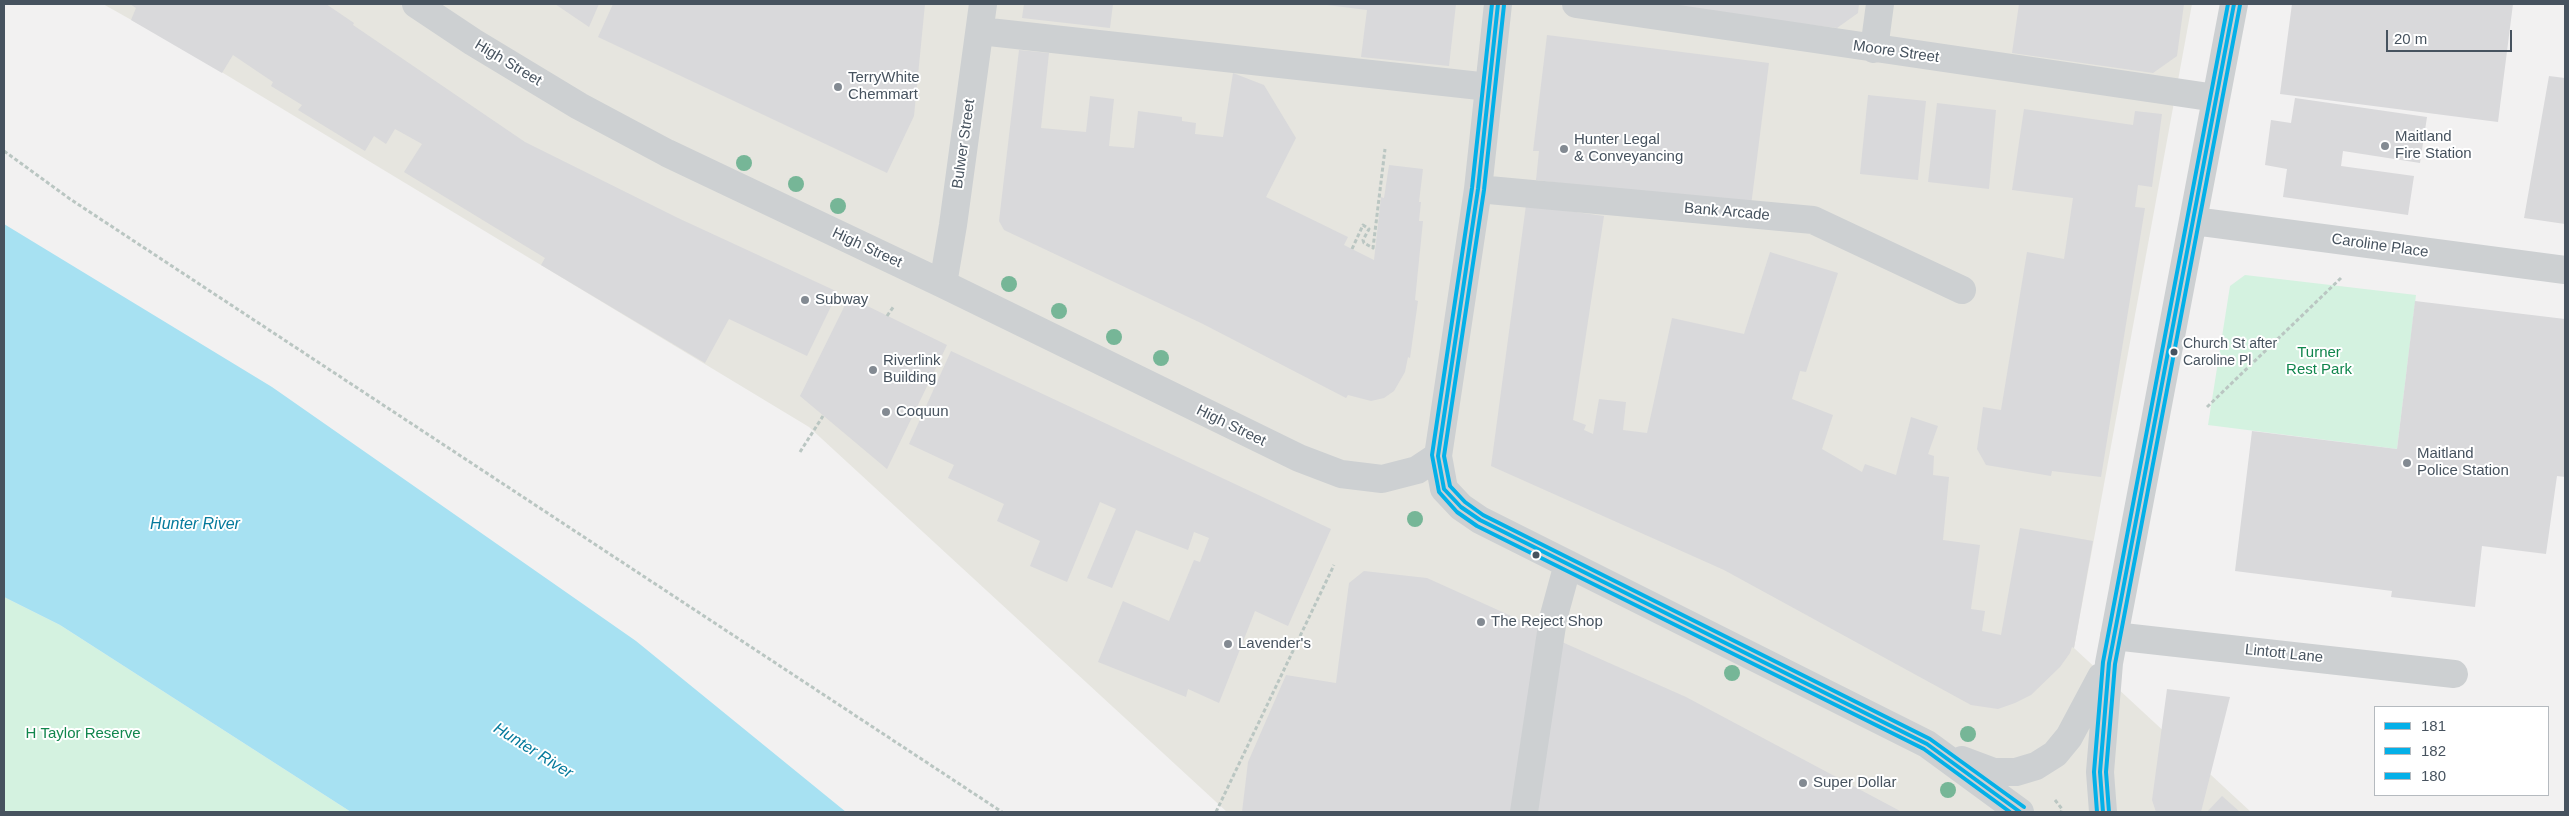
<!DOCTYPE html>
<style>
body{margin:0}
#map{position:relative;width:2569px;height:816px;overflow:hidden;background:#f2f1f1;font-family:Arial,sans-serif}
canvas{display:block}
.frame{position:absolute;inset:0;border:5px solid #47535f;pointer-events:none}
.legend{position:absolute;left:2374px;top:706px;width:175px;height:90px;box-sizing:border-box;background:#fff;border:1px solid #b5babf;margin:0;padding:6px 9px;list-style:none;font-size:15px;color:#47535f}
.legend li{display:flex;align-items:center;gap:10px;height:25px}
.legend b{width:25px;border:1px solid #b5babf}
.scale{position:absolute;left:2386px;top:30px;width:126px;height:22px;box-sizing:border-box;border:2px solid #47535f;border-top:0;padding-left:6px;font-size:15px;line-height:18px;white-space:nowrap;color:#47535f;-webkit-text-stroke:4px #fff;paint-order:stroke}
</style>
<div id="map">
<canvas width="2569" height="816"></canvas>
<div class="frame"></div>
<ul class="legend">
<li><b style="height:6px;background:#04b0e8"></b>181</li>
<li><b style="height:6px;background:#04b0e8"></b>182</li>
<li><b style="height:6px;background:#04b0e8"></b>180</li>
</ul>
<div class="scale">20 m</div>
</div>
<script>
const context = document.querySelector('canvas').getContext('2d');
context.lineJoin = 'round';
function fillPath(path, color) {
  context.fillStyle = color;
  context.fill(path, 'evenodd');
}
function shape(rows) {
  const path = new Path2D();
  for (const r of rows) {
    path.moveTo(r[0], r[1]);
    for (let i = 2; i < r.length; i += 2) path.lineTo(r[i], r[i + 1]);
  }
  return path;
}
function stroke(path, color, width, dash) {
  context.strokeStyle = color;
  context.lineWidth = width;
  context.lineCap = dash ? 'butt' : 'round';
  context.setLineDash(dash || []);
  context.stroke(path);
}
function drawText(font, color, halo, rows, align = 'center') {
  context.font = font + ' Arial,sans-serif';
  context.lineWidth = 4;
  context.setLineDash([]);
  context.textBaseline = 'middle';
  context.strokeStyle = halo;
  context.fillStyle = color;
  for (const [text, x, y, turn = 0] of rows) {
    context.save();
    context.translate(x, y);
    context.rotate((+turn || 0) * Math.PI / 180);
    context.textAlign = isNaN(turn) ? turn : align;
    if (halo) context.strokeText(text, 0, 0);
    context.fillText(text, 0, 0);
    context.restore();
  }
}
fillPath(shape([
 [103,4,2192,4,2074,648,2251,812,1227,812,809,427,190,53]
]), '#e6e5df');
fillPath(shape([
 [2245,275,2416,295,2397,449,2208,425,2230,286],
 [4,597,60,625,351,812,4,812]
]), '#d4f2e0');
fillPath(shape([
 [4,224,272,387,636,641,846,812,351,812,60,625,4,597]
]), '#a7e1f2');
fillPath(shape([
 [130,4,326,4,354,23,353,25,525,142,678,218,838,292,807,356,729,319,705,363,541,265,545,258,404,172,422,144,395,129,386,144,374,136,365,151,298,110,302,105,271,86,273,82,233,55,222,73,131,20,136,8],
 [555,4,599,4,589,27],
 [613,4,925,4,914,116,887,173,598,37],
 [1024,4,1113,4,1110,28,1022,18],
 [1319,4,1456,4,1449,66,1361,57,1367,10],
 [1640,4,1859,4,1858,13,1837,28],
 [2019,4,2184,4,2177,56,2153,73,2012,53],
 [2292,4,2513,4,2498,122,2280,94],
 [1547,35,1769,63,1751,206,1536,180,1539,151,1533,151],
 [1019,50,1049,53,1041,128,1086,132,1090,96,1114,99,1109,146,1134,148,1138,111,1182,117,1182,121,1196,123,1195,134,1223,137,1233,73,1264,85,1296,138,1266,197,1348,237,1344,245,1374,260,1381,197,1384,198,1389,165,1423,169,1419,202,1421,202,1419,221,1423,221,1415,300,1418,301,1410,358,1408,357,1405,372,1394,391,1384,398,1371,401,1348,395,1346,398,1203,324,1004,230,999,221],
 [2549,76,2565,78,2565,224,2524,218],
 [1868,95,1926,101,1918,180,1860,174],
 [2295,98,2427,117,2420,163,2343,151,2341,166,2414,176,2408,215,2283,197,2287,169,2265,165,2271,120,2291,123],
 [1937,103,1996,110,1989,189,1928,182],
 [2024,109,2133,125,2135,111,2162,114,2152,187,2138,185,2135,207,2145,208,2101,477,2052,471,2051,476,1986,465,1977,449,1983,407,2001,410,2027,252,2064,259,2073,198,2012,190],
 [1526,205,1604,216,1573,420,1586,425,1584,430,1593,434,1599,399,1626,402,1623,430,1647,433,1672,318,1744,334,1770,252,1838,273,1806,372,1800,371,1792,399,1833,415,1822,449,1862,472,1865,464,1896,475,1911,417,1938,426,1928,454,1934,456,1933,475,1949,477,1943,540,1980,545,1971,609,1985,611,1982,631,2001,635,2020,528,2093,541,2074,648,2072,647,2070,653,2060,667,2031,695,2015,703,1998,709,1971,705,1724,570,1491,466],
 [849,297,947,345,887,469,800,396],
 [2415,301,2565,319,2565,477,2557,476,2546,554,2482,546,2475,607,2391,597,2392,591,2235,571,2252,431,2397,449],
 [951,351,1331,529,1288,626,1255,611,1219,703,1188,689,1186,697,1098,662,1123,601,1169,621,1194,560,1200,562,1209,538,1194,532,1188,550,1136,530,1112,588,1087,578,1116,509,1100,502,1067,582,1030,566,1040,541,997,521,1004,504,948,478,954,465,909,444],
 [1364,571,1427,578,1540,629,1515,812,1242,812,1248,762,1286,675,1336,683,1349,583],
 [1562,642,1686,697,1902,812,1535,812],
 [2167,689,2230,697,2201,812,2156,812,2152,800],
 [2222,796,2240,812,2207,812]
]), '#d9d9db');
stroke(shape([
 [4,151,70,199,1002,812],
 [1352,249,1363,225,1369,229,1363,240,1364,243,1373,248,1385,149],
 [887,316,894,306],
 [2207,407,2341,278],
 [800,452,823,416],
 [2055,800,2062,809,2061,812],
 [1216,812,1334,565]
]), '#bac6c2', 3, [4, 2.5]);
stroke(shape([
 [416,4,473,42,579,106,667,153,943,284,1299,458,1341,474,1382,479,1417,470,1438,456],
 [1498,4,1478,189,1438,456,1444,489,1461,507,1480,520,1927,744,2020,812],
 [1576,4,2216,98],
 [980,31,1489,87],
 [1874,49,1880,4],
 [1478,189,1813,220,1962,290],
 [2194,221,2565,270],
 [943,284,953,225,983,4],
 [2114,636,2454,674],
 [1962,760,1994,772,2016,772,2036,766,2055,754,2069,737,2101,677],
 [1524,812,1553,619,1568,564],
 [2103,812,2100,772,2109,663,2234,4]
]), '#cdd0d2', 28);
stroke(shape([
 [1498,4,1478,189,1438,456,1444,489,1461,507,1480,520,1927,744,2020,812],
 [2103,812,2100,772,2109,663,2234,4]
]), '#04b0e8', 4);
stroke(shape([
 [1492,4,1472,188,1432,455,1439,492,1457,512,1477,526,1924,749,2010,812],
 [2109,812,2106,772,2115,664,2240,5]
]), '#04b0e8', 4);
stroke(shape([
 [1504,5,1484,190,1444,456,1450,486,1465,502,1483,515,1930,739,2024,807],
 [2097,812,2094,772,2103,662,2228,4]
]), '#04b0e8', 4);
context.fillStyle = '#76b697';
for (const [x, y] of [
 [744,163],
 [796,184],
 [838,206],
 [1009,284],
 [1059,311],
 [1114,337],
 [1161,358],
 [1415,519],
 [1732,673],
 [1968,734],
 [1948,790]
]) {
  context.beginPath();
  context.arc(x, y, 8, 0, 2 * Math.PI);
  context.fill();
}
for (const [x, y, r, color] of [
 [838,87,5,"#838a92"],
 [2385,146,5,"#838a92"],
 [1564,149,5,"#838a92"],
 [805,300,5,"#838a92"],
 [2174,352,4.5,"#47535f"],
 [873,370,5,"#838a92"],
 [886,412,5,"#838a92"],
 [2407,463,5,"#838a92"],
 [1536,555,4.5,"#47535f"],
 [1481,622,5,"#838a92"],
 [1228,644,5,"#838a92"],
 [1803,783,5,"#838a92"]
]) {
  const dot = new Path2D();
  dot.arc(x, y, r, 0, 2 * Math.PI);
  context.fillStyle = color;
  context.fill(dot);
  stroke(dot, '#fff', 2);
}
drawText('14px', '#47535f', '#fff', [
 ["Church St after",2183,344],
 ["Caroline Pl",2183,361]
], 'left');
drawText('15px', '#47535f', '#fff', [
 ["Moore Street",1896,52,8],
 ["High Street",508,63,31],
 ["Bulwer Street",964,144,-82],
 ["Bank Arcade",1727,212,5],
 ["Caroline Place",2380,246,8],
 ["High Street",867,248,25],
 ["High Street",1231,426,26],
 ["Lintott Lane",2284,654,6]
]);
drawText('15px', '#47535f', '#fff', [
 ["TerryWhite",848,78],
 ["Chemmart",848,95],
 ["Maitland",2395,137],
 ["Fire Station",2395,154],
 ["Hunter Legal",1574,140],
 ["& Conveyancing",1574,157],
 ["Subway",815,300],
 ["Riverlink",883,361],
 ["Building",883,378],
 ["Coquun",896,412],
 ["Maitland",2417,454],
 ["Police Station",2417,471],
 ["The Reject Shop",1491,622],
 ["Lavender's",1238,644],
 ["Super Dollar",1813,783]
], 'left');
drawText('15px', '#11864d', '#fff', [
 ["Turner",2319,353],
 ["Rest Park",2319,370],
 ["H Taylor Reserve",83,734]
]);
drawText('italic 16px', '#057a9c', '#fff', [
 ["Hunter River",195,525],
 ["Hunter River",533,751,32]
]);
</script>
